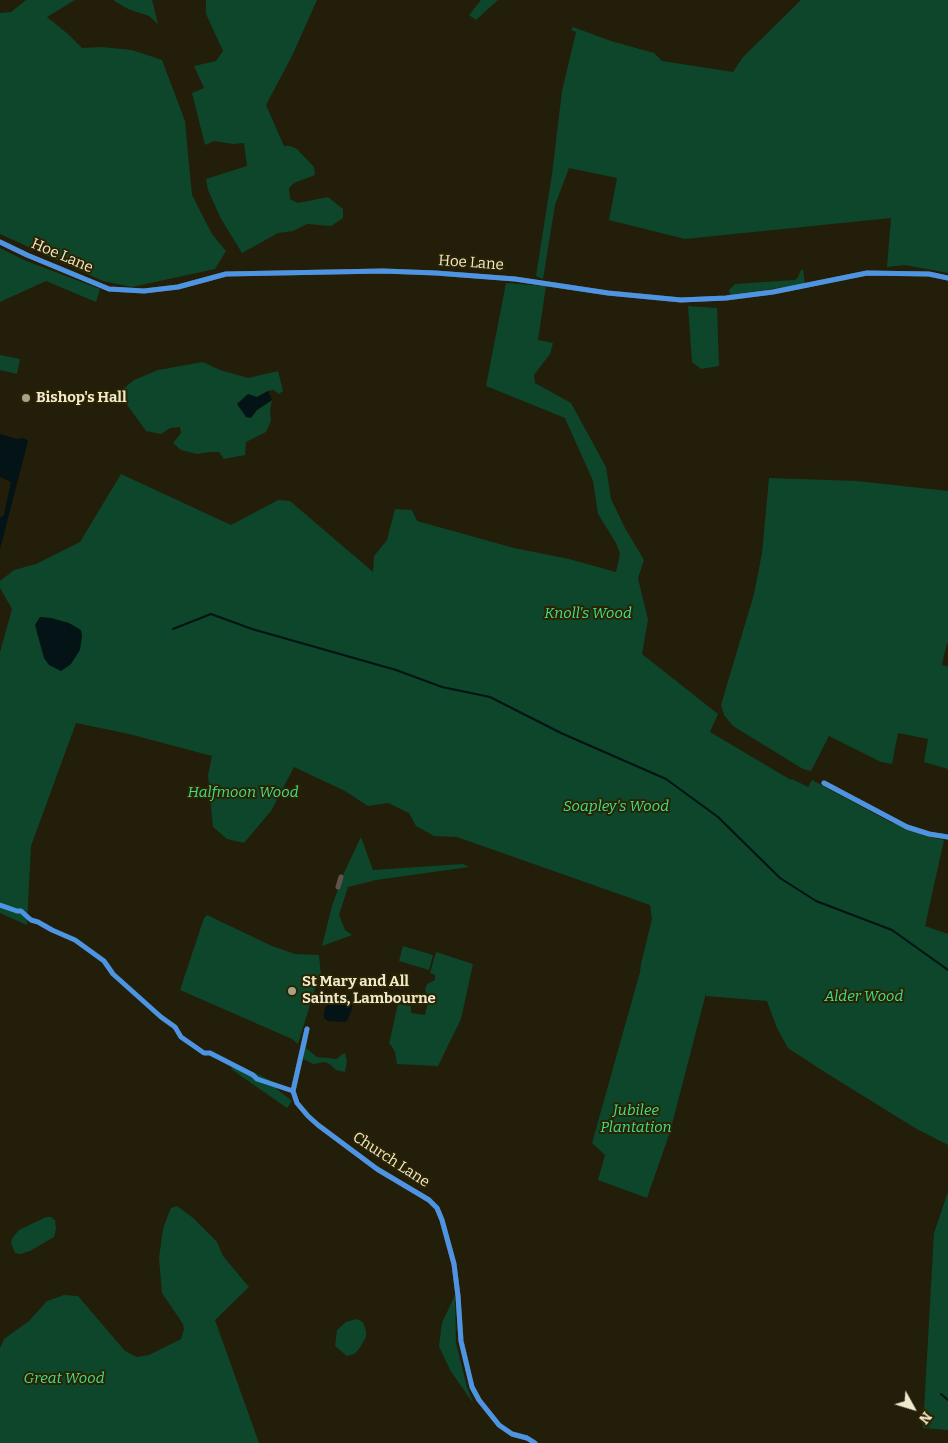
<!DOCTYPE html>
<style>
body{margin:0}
#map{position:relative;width:948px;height:1443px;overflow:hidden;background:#221e0a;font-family:Bitter,serif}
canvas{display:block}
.north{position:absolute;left:888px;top:1383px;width:50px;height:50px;-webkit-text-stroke:4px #2c2400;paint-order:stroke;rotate:129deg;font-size:14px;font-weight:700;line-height:20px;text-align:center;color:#efeacf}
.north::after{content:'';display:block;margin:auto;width:18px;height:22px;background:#efeacf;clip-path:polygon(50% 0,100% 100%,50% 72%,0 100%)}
</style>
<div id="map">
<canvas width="948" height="1443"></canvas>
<div class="north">N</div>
</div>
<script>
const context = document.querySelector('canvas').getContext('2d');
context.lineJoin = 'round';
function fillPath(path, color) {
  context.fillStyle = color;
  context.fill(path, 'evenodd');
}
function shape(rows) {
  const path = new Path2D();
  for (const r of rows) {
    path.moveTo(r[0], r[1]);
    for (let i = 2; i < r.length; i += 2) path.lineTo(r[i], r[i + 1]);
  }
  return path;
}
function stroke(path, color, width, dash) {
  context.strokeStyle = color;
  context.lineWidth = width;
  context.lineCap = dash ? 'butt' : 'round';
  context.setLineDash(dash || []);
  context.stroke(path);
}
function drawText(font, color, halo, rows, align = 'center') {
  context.font = font + ' Bitter,serif';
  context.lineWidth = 4;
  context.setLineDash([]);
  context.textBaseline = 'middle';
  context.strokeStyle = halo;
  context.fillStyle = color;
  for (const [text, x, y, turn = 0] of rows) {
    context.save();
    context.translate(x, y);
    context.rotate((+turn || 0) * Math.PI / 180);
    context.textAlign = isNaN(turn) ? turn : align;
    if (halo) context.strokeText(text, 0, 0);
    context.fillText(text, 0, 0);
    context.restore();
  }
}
fillPath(shape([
 [26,0,75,0,47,17,68,34,82,48,102,47,132,50,162,60,185,121,192,195,212,234,226,251,215,269,132,287,103,281,0,234,0,13,11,12],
 [113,0,152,0,158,24,149,16,128,9],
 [206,0,317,0,292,56,266,105,284,146,290,146,297,149,314,167,315,175,294,183,289,188,290,199,298,203,328,197,343,209,343,218,331,226,307,224,293,231,278,233,242,253,220,217,208,190,206,179,247,166,244,143,233,144,214,141,205,145,192,93,204,88,194,66,216,61,223,51,206,14],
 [481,0,498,0,476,20,469,15],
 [801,0,948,0,948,273,905,265,887,267,891,218,685,239,609,220,617,178,569,168,555,205,543,279,536,276,552,174,562,91,576,32,571,30,573,27,611,41,654,53,662,61,733,72,743,57],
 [0,248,24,260,100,289,96,302,46,281,0,302],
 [801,270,803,270,805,284,730,295,729,290,735,284,794,280,797,279],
 [506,283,546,286,538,340,553,343,550,354,534,375,535,383,571,403,606,467,611,499,625,528,644,560,638,578,648,620,642,654,718,714,710,732,791,780,792,779,808,787,812,780,892,823,925,836,944,840,925,926,948,934,948,1145,915,1128,823,1071,788,1048,777,1028,767,1001,706,996,706,993,670,1132,647,1198,598,1180,605,1155,592,1143,640,972,641,964,652,919,650,905,457,837,434,836,416,826,409,813,388,803,368,806,345,791,294,767,271,811,244,843,227,839,213,827,208,775,212,756,129,734,76,723,31,846,27,925,0,913,0,652,12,609,0,588,0,581,14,570,36,564,80,542,121,474,231,525,278,500,290,501,373,572,374,556,387,540,395,509,412,510,417,521,514,548,569,559,616,572,620,554,616,543,598,514,593,481,565,418,486,386],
 [688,306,717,308,719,366,701,369,692,362],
 [0,355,20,359,17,374,0,370],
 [203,362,220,370,248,378,278,371,283,391,279,394,274,390,268,391,257,397,257,410,272,400,270,410,271,421,266,432,246,442,245,455,224,459,219,452,210,452,197,454,181,450,173,443,181,433,180,427,170,428,161,434,146,431,125,402,123,389,134,380,158,370],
 [769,478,857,481,948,491,948,644,947,644,944,655,942,665,948,667,948,769,924,762,928,739,898,733,892,764,881,762,829,736,811,771,803,769,733,726,724,715,721,705,754,594,762,553],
 [361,837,373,870,463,864,469,867,376,880,348,887,339,915,345,930,352,935,322,946,332,906,343,875],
 [207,915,272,946,295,954,319,955,321,975,317,982,298,1044,292,1039,180,990,204,918],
 [403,946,433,955,429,970,399,961],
 [436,952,473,964,461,1019,438,1066,397,1064,395,1052,391,1045,389,1044,398,1004,411,1006,411,1013,425,1015,429,998,425,990,427,984,435,980,435,975,430,973],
 [305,1039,308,1039,306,1048,317,1057,337,1059,341,1055,345,1053,347,1061,345,1072,336,1070,331,1065,325,1062,313,1064,303,1059],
 [235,1064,270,1080,278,1090,292,1101,287,1108,231,1069],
 [948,1192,948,1430,923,1428,934,1233],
 [177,1206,192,1217,217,1242,223,1256,249,1287,215,1320,259,1443,0,1443,0,1348,4,1339,29,1321,47,1301,64,1295,78,1296,125,1351,137,1357,149,1355,181,1339,184,1330,183,1324,162,1293,159,1258,163,1229,168,1215,171,1208],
 [46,1217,51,1217,55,1220,56,1229,54,1237,30,1251,20,1254,15,1253,11,1243,13,1237,19,1230],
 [455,1295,456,1343,467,1387,473,1403,450,1370,439,1346,442,1323],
 [356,1319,363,1322,366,1331,366,1337,359,1349,354,1354,347,1356,335,1346,337,1330,346,1322]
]), '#0d462a');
fillPath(shape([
 [268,391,272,400,257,410,251,418,246,417,237,404,248,394,257,397],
 [0,434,17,439,24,438,28,441,0,549,0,518,4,515,11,482,0,477],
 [40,617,51,618,69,623,81,630,82,636,80,650,71,664,61,671,49,665,44,658,35,625],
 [341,995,348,996,352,1003,352,1008,348,1019,345,1022,328,1021,324,1018,324,1011,329,998]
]), '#041316');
stroke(shape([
 [173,629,211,614,252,629,396,670,442,687,490,697,561,733,666,779,718,817,780,878,816,901,892,930,948,970],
 [941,1394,948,1400]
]), '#041316', 2);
stroke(shape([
 [0,242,27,255,109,289,144,291,178,287,226,274,383,271,436,273,515,279,608,293,681,300,726,298,773,292,867,273,929,274,948,278],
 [824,783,907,827,929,834,948,837],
 [338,887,341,877],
 [307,1029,293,1091,297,1103,308,1116,318,1125,377,1169,429,1200,437,1208,442,1220,454,1264,458,1296,461,1341,472,1387,479,1400,499,1425,512,1434,527,1438,535,1443]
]), '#60534c', 5);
stroke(shape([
 [0,242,27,255,109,289,144,291,178,287,226,274,383,271,436,273,515,279,608,293,681,300,726,298,773,292,867,273,929,274,948,278],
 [824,783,907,827,929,834,948,837],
 [0,905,17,911,21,911,31,920,38,922,52,930,75,940,104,961,113,974,161,1017,175,1027,181,1037,204,1053,210,1053,253,1075,257,1079,293,1091],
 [307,1029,293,1091,297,1103,308,1116,318,1125,377,1169,429,1200,437,1208,442,1220,454,1264,458,1296,461,1341,472,1387,479,1400,499,1425,512,1434,527,1438,535,1443]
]), '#4d94e3', 5);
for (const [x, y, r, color] of [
 [26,398,5,"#a7a38a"],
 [292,991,5,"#a7a38a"]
]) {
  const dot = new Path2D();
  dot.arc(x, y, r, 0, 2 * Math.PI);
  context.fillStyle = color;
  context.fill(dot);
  stroke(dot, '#2c2400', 2);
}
drawText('15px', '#efeacf', '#2c2400', [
 ["Hoe Lane",62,256,23],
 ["Hoe Lane",471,263,4],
 ["Church Lane",391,1160,33]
]);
drawText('bold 15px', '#efeacf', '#2c2400', [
 ["Bishop's Hall",36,398],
 ["St Mary and All",302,982],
 ["Saints, Lambourne",302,999]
], 'left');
drawText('italic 15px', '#3ddf94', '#2c2400', [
 ["Knoll's Wood",588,614],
 ["Halfmoon Wood",243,793],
 ["Soapley's Wood",616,807],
 ["Alder Wood",864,997],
 ["Jubilee",636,1111],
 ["Plantation",636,1128],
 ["Great Wood",64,1379]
]);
</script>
